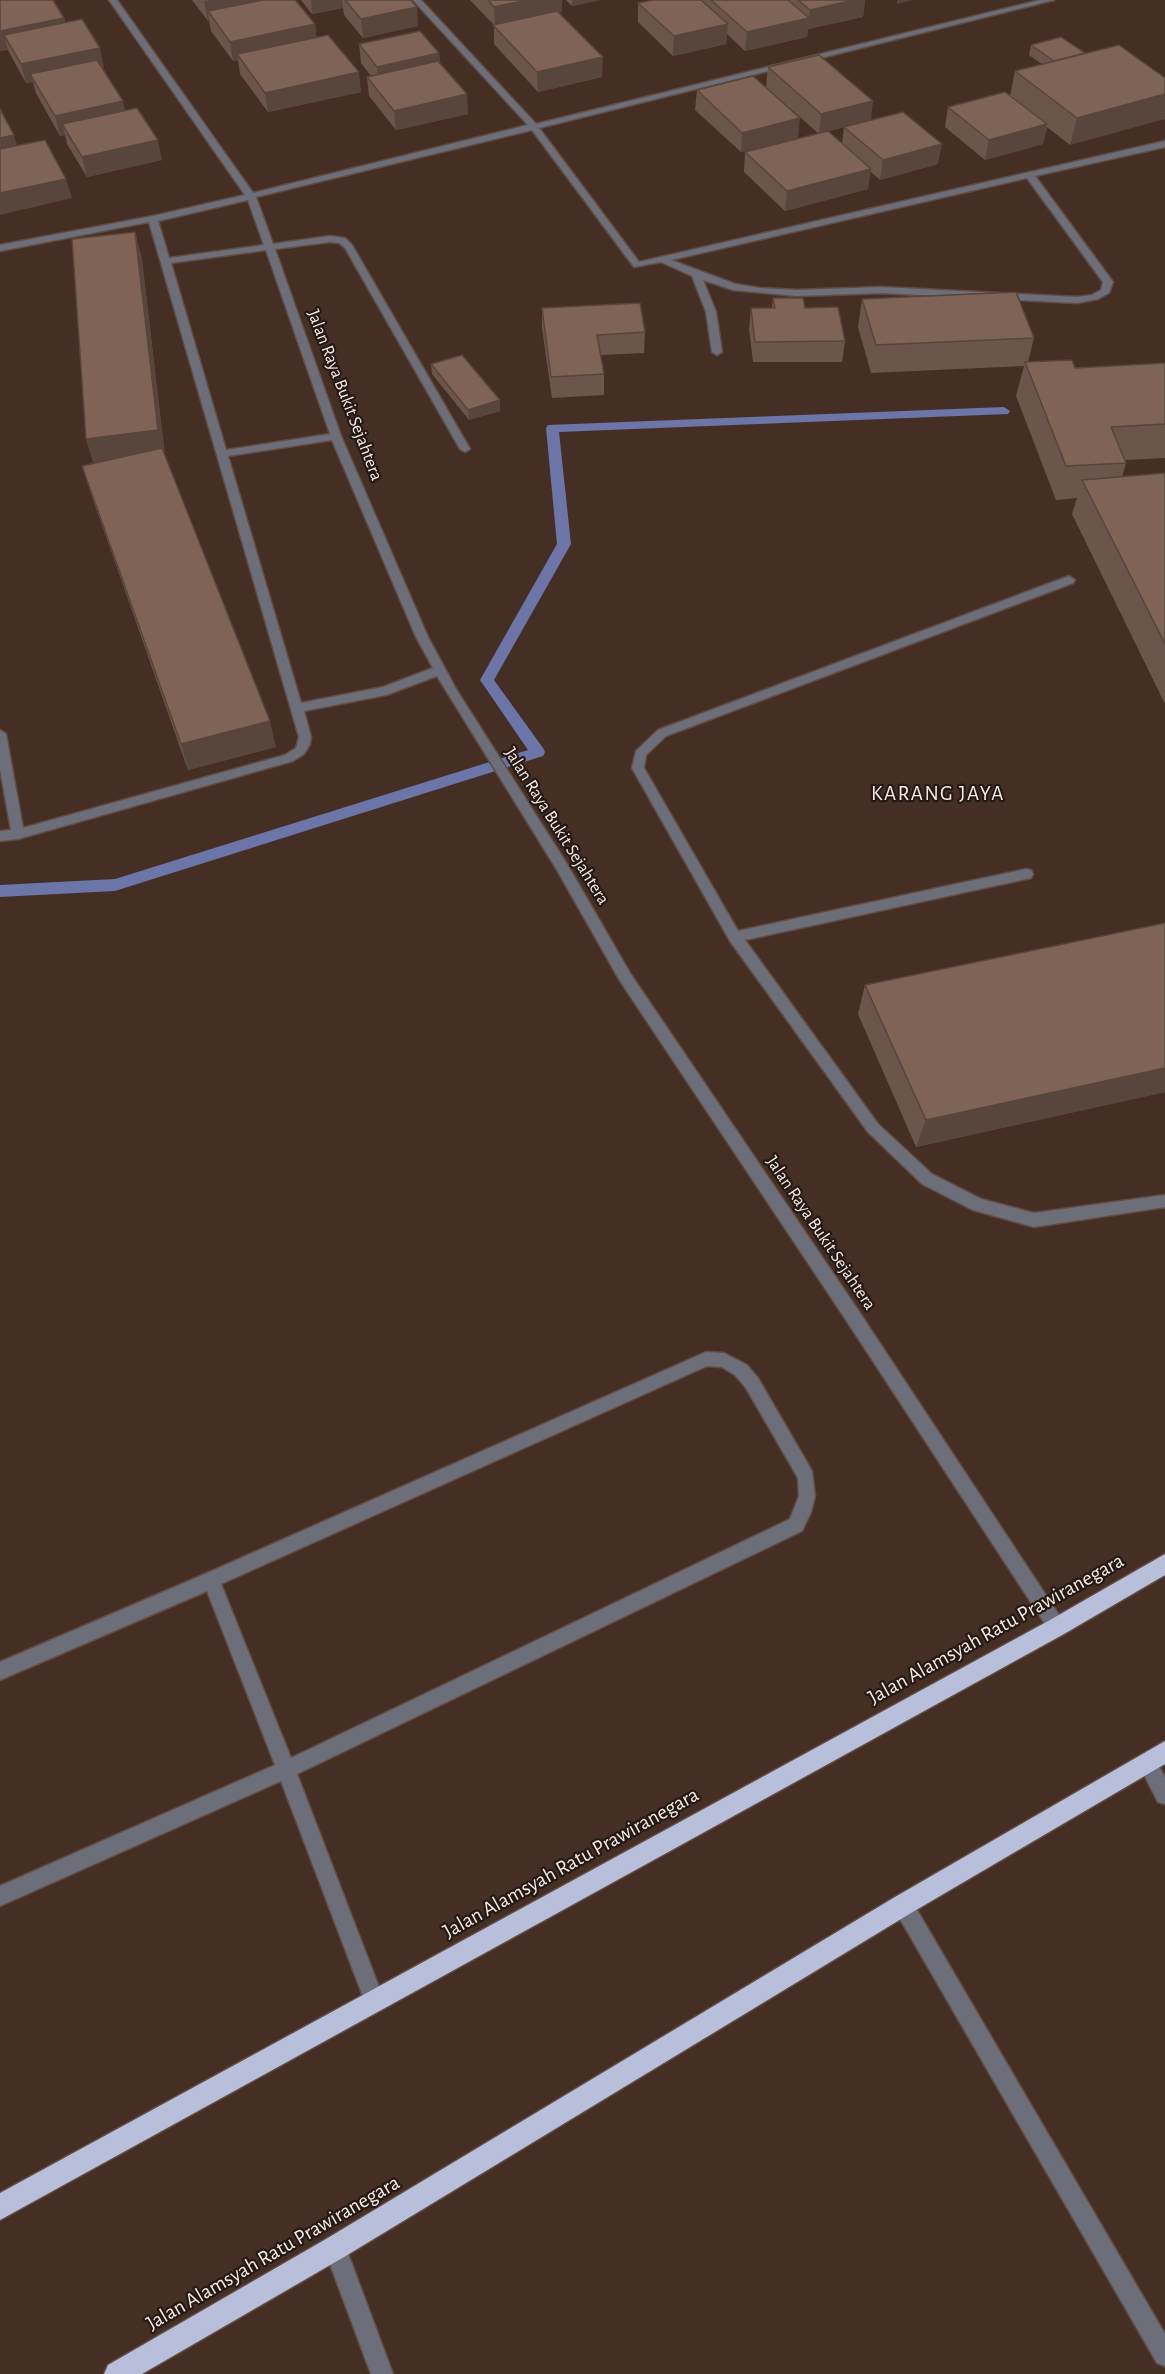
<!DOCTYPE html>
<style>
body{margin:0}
canvas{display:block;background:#452e23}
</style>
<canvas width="1165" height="2374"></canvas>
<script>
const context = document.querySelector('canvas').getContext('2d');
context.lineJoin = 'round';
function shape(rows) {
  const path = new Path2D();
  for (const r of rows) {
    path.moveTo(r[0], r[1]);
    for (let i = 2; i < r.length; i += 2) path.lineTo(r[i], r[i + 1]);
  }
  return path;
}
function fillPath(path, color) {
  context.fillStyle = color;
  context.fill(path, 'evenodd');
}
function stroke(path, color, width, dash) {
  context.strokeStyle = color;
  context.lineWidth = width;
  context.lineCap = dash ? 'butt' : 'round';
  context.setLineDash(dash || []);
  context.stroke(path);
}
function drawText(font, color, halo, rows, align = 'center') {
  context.font = font + ' "Alegreya Sans",sans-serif';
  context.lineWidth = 4.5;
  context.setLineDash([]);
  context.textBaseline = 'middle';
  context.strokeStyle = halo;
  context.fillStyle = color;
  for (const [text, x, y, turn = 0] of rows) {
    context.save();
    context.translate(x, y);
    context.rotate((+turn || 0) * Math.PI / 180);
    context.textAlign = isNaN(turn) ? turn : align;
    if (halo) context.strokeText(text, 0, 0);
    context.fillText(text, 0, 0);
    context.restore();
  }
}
fillPath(shape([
 [1004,407,1010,411,1008,414,559,432,571,544,494,680,543,748,545,752,543,756,115,891,0,897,0,885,115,879,528,750,480,680,557,544,546,428,548,425,1004,407]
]), '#6b75a7');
const minor = shape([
 [109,0,117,0,253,193,528,125,413,0,421,0,536,124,1040,0,1054,0,539,128,639,262,1165,141,1165,147,1035,176,1113,282,1109,293,1098,299,1077,303,881,293,797,296,733,290,703,280,716,312,722,352,717,355,712,352,706,312,692,276,661,262,634,267,532,130,256,197,273,244,330,236,345,238,352,245,470,449,465,452,460,449,345,248,339,243,330,242,275,249,341,436,428,637,456,689,567,864,630,973,858,1310,1063,1621,1066,1627,1063,1633,1057,1636,1051,1633,846,1320,620,981,557,870,437,676,386,695,304,711,311,737,310,744,304,754,293,761,18,839,0,841,0,831,11,830,0,769,0,730,6,734,23,828,285,755,296,748,299,737,149,222,0,251,0,245,153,216,245,195,109,0],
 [1027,178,1103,282,1101,290,1092,295,1077,297,881,287,797,290,760,288,735,284,671,260,1027,178],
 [248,200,264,245,169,258,158,221,248,200],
 [266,250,330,434,226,450,171,263,266,250],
 [332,440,416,637,433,668,383,687,301,703,228,456,332,440],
 [1069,576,1075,580,1073,583,666,736,646,755,644,768,738,931,1026,869,1031,870,1033,874,1031,878,1026,879,745,940,878,1124,932,1174,981,1199,1034,1213,1165,1195,1165,1207,1034,1227,973,1210,922,1184,868,1132,730,941,632,768,636,751,658,730,1069,576],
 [706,1352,724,1353,747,1365,758,1378,812,1471,815,1496,811,1512,802,1531,297,1774,384,2000,381,2007,374,2010,367,2007,281,1781,0,1906,0,1886,275,1765,207,1591,0,1680,0,1662,205,1574,706,1352],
 [707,1366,722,1367,735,1375,746,1388,798,1478,799,1496,790,1519,291,1758,221,1584,707,1366],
 [1147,1754,1153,1757,1165,1777,1165,1804,1158,1802,1138,1763,1141,1757,1147,1754],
 [903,1895,910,1898,1165,2334,1165,2366,1157,2363,896,1912,893,1905,896,1898,903,1895],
 [335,2237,343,2240,393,2374,371,2374,324,2248,327,2240,335,2237]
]);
const highway = shape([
 [1165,1554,1165,1575,1064,1634,0,2220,0,2193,1050,1620,1165,1554],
 [1165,1741,1165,1764,911,1913,344,2257,142,2374,104,2374,108,2365,326,2239,895,1897,1165,1741]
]);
stroke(minor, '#624c42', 3);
stroke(highway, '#624c42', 3);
fillPath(minor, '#6c6f7a');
fillPath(highway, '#b8bfdb');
fillPath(shape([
 [0,0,64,18,65,23,104,67,101,68,125,110,162,160,87,177,67,144,65,135,60,136,36,93,33,82,26,83,10,54,8,50,0,51],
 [192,0,295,0,315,24,316,38,361,92,268,112,240,74,238,60,233,61,211,31,209,20,208,21],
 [301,0,411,0,418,26,363,38,344,15,343,8,312,14],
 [470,0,562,0,562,12,558,13,602,77,538,92,494,44,494,25],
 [566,0,600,0,572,6],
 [653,0,865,0,863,17,808,29,807,37,745,51,727,34,726,44,673,56,638,22,638,3],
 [359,44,439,53,440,64,468,114,396,130,369,96,367,77,371,76,361,63],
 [1031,45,1085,53,1119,45,1070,145,1047,127,1043,144,985,160,945,127,948,107,1010,96,1015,71,1042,64,1029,55],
 [768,67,871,120,938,164,880,180,870,171,868,189,785,211,744,172,745,152,819,134,766,87],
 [844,127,842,144,828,131],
 [697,90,798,138,741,152,695,110],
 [135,232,142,260,165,456,276,747,188,770,91,494,82,466,93,464],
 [773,298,805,308,845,341,842,362,753,362,749,329,751,308,772,308],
 [862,299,1034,338,1028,362,1075,368,1165,363,1165,458,1125,460,1126,463,1122,477,1165,473,1165,704,1072,514,1077,498,1056,500,1016,396,1024,366,871,373,858,327],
 [542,308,645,332,644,353,601,355,604,374,604,395,552,398,542,328],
 [431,364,500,411,469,420,432,374],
 [1165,923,1165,1092,916,1147,858,1014,865,985]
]), '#6c554a');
fillPath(shape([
 [212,0,292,0,208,11,209,20,208,21,204,1],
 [311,0,342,0,343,8,312,14],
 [527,0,562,0,562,12,495,26,494,7],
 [572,0,600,0,572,6],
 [854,0,865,0,863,17,808,29,810,10],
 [897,0,913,0,897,4],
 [417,7,418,26,363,38,361,19],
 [64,18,69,37,4,35,8,50,0,51,0,31],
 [809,18,807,37,745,51,747,32],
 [315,24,317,43,237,54,238,60,233,61,230,42],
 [728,24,726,44,673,56,674,36],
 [100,48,104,67,35,81,30,74,33,82,26,83,21,64],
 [439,53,441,73,379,86,377,67],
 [603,57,602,77,538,92,537,72],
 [359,72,361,92,268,112,265,93],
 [467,94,468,114,396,130,394,111],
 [1165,94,1165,119,1070,145,1077,118],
 [123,101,127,121,62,124,65,135,60,136,55,116],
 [873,101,871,120,819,134,821,114],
 [800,118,798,138,741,152,742,133],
 [1047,124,1043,144,985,160,989,140],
 [14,135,20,155,0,159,0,138],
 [158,140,162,160,87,177,82,157],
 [942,144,938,164,880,180,883,160],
 [871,169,868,189,785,211,787,191],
 [66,179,72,198,0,215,0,193],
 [135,232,142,260,165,458,94,466,86,439],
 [500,400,500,411,469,420,468,410],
 [270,721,276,747,188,770,181,744],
 [1165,1068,1165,1092,916,1147,926,1120]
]), '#58453c');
const building = shape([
 [0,0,53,0,64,18,0,31,0,0],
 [263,0,295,0,315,24,230,42,208,11,263,0],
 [345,0,411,0,417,7,361,19,345,0],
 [488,0,527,0,494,7,488,0],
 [653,0,701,0,728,24,674,36,638,3,653,0],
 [711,0,788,0,809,18,747,32,711,0],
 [798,0,854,0,810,10,798,0],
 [557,11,603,57,537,72,493,25,557,11],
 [82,19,100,48,21,64,4,35,82,19],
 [420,31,439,53,377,67,359,44,420,31],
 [328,35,359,72,265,93,237,54,328,35],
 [1061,37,1085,53,1054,61,1031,45,1061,37],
 [1119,45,1165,78,1165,94,1077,118,1015,71,1119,45],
 [819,55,873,101,821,114,768,67,819,55],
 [97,60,123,101,55,116,30,74,97,60],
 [438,61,467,94,394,111,367,77,438,61],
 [753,76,800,118,742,133,697,90,753,76],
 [1005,92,1047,124,989,140,948,107,1005,92],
 [137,108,158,140,82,157,62,124,137,108],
 [0,109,14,135,0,138,0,109],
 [903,112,942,144,883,160,844,127,903,112],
 [828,131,871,169,787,191,745,152,828,131],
 [45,140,66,179,0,193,0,149,45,140],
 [135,232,158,430,86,439,72,239,135,232],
 [1016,292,1034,338,876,345,862,299,1016,292],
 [773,298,803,298,805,308,838,307,845,341,755,342,751,308,775,308,773,298],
 [640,303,645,332,597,335,604,374,551,377,542,308,640,303],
 [462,355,500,400,468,410,431,364,462,355],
 [1072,360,1075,368,1165,363,1165,424,1111,427,1126,463,1066,466,1025,362,1072,360],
 [162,448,270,721,181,744,82,466,162,448],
 [1165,473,1165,644,1082,480,1165,473],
 [1165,923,1165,1068,926,1120,865,985,1165,923]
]);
fillPath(building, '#7e6356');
stroke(building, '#58453c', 1.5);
drawText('18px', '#f9eae2', '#241914', [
 ["Jalan Raya Bukit Sejahtera",345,395,69],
 ["Jalan Raya Bukit Sejahtera",557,826,58],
 ["Jalan Raya Bukit Sejahtera",821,1233,56]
]);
context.letterSpacing = '1.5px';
drawText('21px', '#f9eae2', '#241914', [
 ["KARANG JAYA",938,794]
]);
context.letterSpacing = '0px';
drawText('21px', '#f9eae2', '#241914', [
 ["Jalan Alamsyah Ratu Prawiranegara",996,1629,-29],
 ["Jalan Alamsyah Ratu Prawiranegara",571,1863,-29],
 ["Jalan Alamsyah Ratu Prawiranegara",273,2253,-30]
]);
</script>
